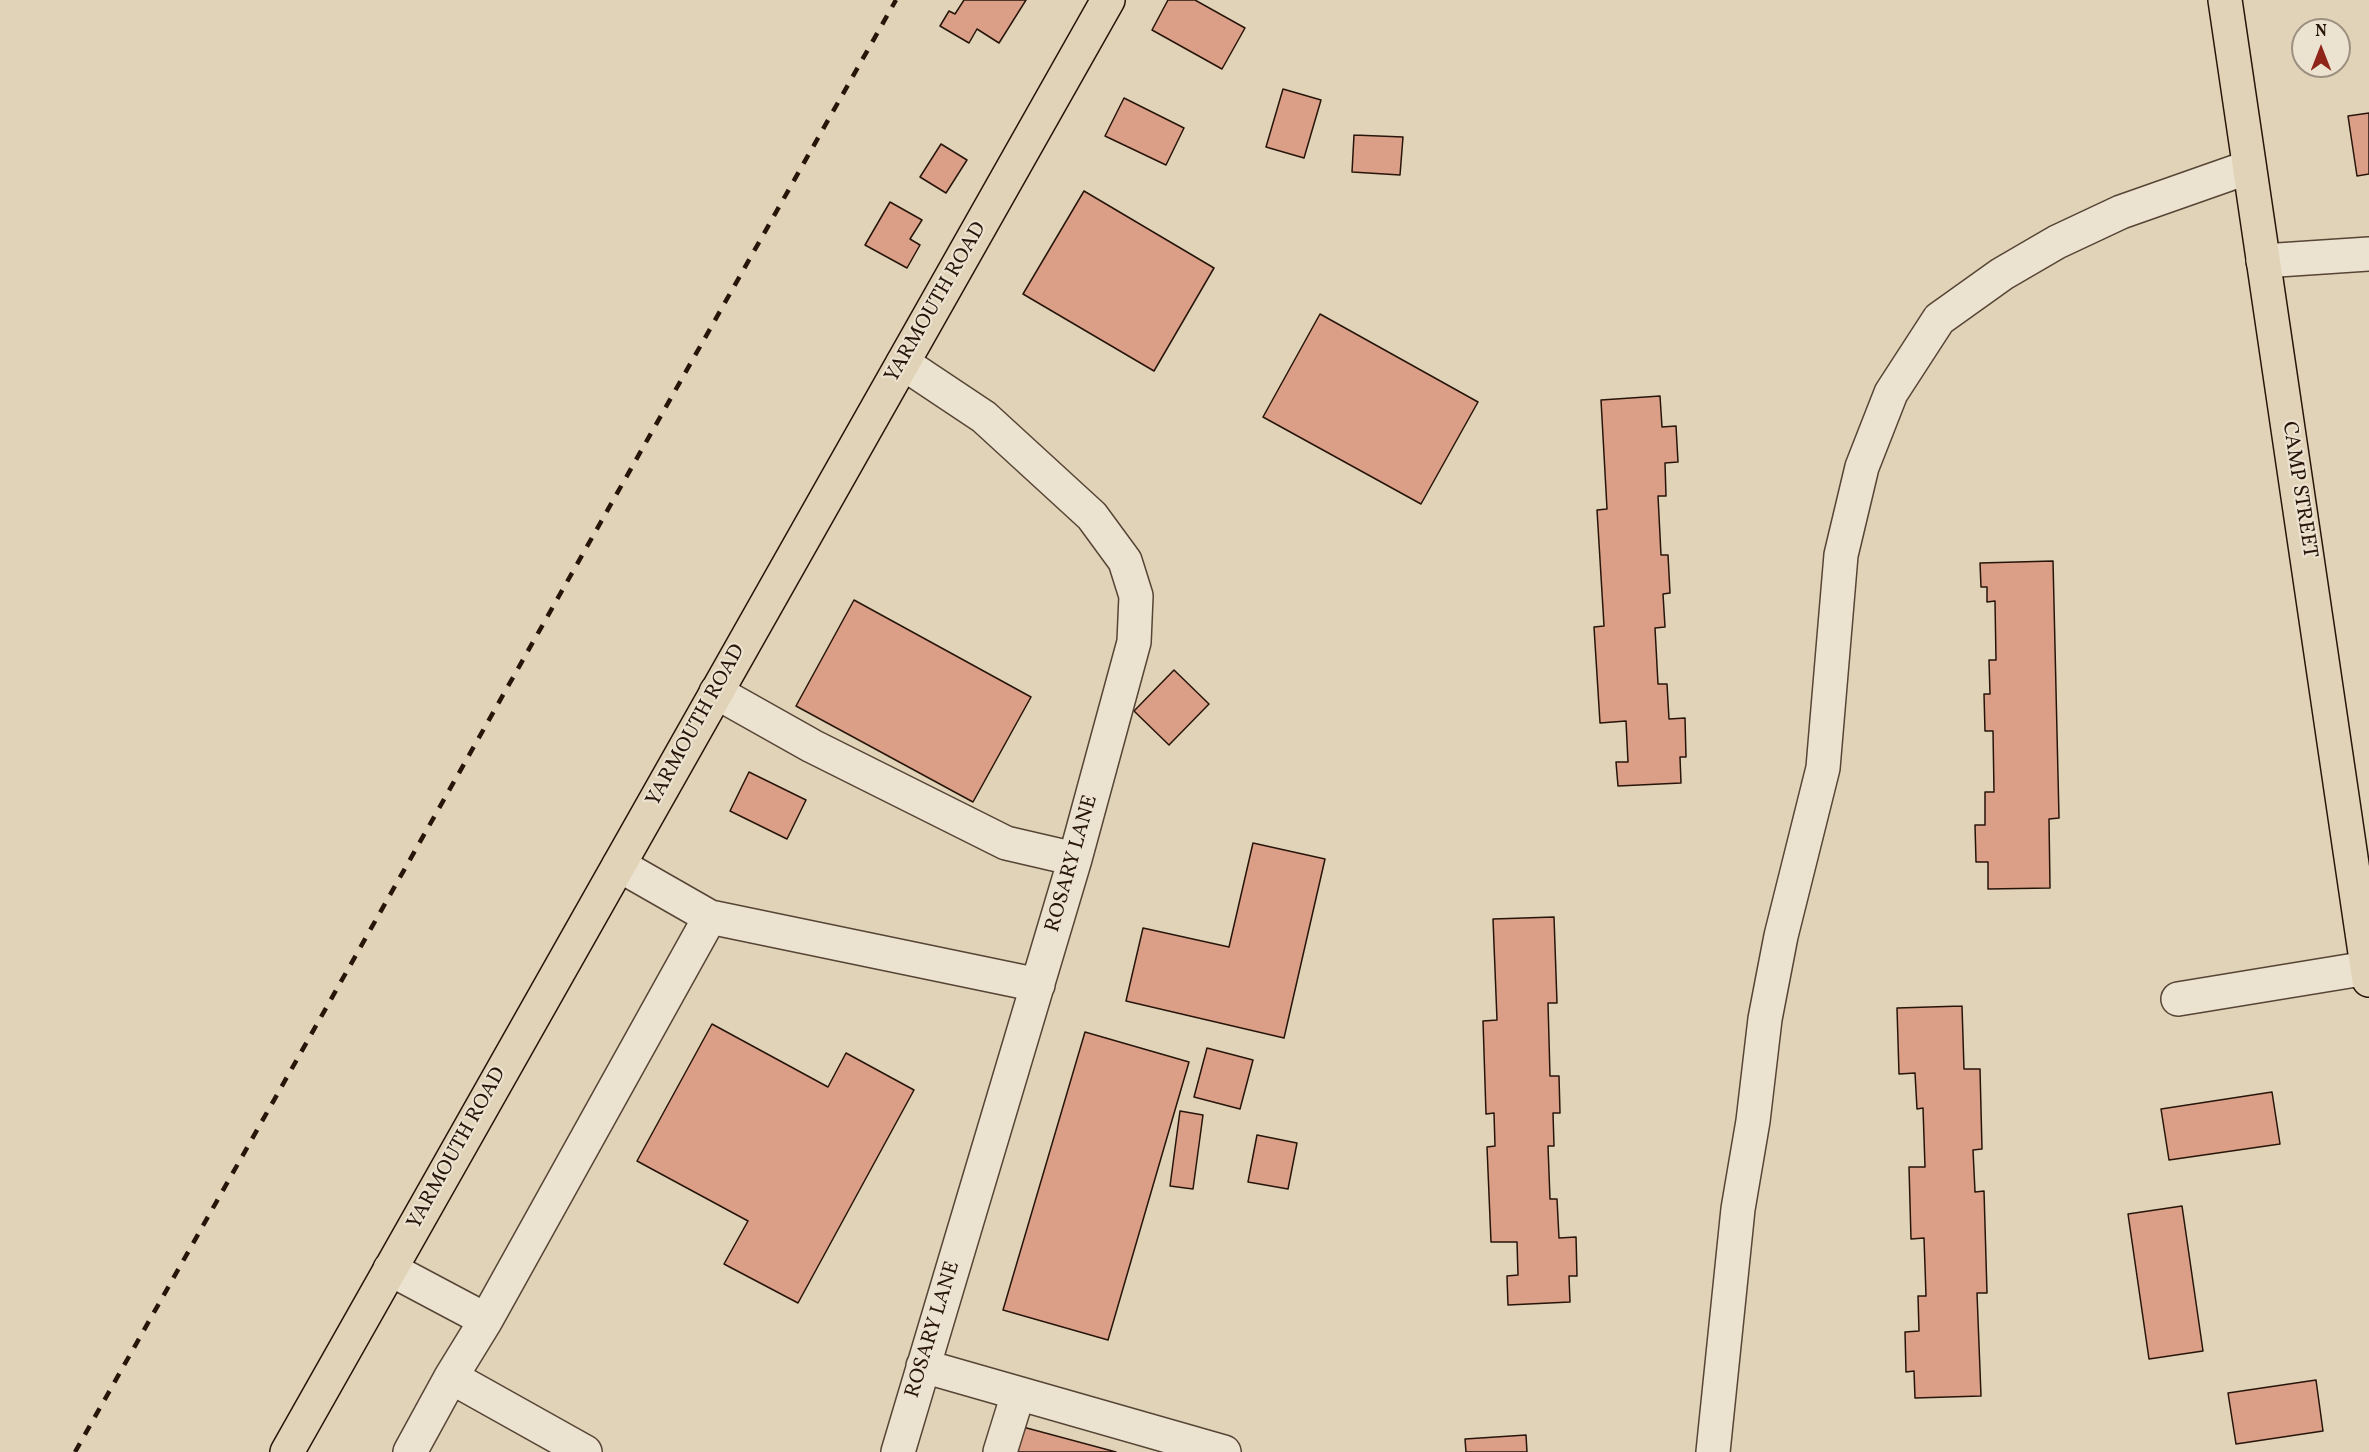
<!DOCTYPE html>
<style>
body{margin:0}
#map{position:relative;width:2369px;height:1452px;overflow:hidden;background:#e1d3b7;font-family:Vollkorn,serif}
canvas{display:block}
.north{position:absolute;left:2291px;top:18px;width:60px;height:60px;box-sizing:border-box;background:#ece2d0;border:2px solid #9d9081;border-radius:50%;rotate:0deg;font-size:16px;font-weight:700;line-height:24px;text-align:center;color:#27150a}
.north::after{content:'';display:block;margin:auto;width:21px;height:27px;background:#8f2418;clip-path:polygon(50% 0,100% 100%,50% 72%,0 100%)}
</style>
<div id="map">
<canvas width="2369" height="1452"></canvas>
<div class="north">N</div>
</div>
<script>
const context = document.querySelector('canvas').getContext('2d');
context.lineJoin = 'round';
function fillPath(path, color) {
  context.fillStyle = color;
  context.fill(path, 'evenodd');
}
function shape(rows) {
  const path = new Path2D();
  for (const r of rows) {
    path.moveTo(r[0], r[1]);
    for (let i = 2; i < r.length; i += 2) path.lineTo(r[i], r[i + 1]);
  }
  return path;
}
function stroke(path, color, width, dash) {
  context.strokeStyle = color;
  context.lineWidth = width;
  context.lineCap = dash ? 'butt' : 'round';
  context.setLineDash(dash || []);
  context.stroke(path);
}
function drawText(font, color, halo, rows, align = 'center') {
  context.font = font + ' Vollkorn,serif';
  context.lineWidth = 4.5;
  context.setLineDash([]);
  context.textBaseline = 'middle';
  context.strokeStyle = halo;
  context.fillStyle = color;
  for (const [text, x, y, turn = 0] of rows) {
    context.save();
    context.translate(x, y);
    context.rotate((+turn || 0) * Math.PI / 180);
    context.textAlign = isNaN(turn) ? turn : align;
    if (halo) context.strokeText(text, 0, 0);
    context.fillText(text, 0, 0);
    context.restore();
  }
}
const building = shape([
 [964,0,1026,0,999,43,977,29,969,43,940,26,949,11,955,14,964,0],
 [1168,0,1195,0,1245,28,1222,69,1152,30,1168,0],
 [1283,89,1321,100,1304,158,1266,147,1283,89],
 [1124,98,1184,128,1166,165,1105,136,1124,98],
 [2369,113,2369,174,2357,176,2348,116,2369,113],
 [1354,135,1403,137,1400,175,1352,172,1354,135],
 [941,144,967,160,946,193,920,177,941,144],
 [1084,191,1214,268,1154,371,1023,294,1084,191],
 [890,202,922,220,910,239,920,245,907,268,865,245,890,202],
 [1320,314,1478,402,1421,504,1263,417,1320,314],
 [1660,396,1662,427,1676,426,1678,462,1665,463,1666,496,1658,496,1661,555,1668,555,1670,593,1663,594,1665,627,1655,628,1658,684,1667,684,1669,719,1685,718,1686,757,1680,757,1681,783,1618,786,1616,762,1628,762,1626,721,1600,723,1594,627,1604,626,1597,510,1607,509,1601,400,1660,396],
 [2053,561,2059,818,2049,819,2050,888,1988,889,1988,862,1976,862,1975,825,1985,825,1985,792,1994,792,1993,731,1985,731,1984,694,1990,694,1989,660,1996,660,1995,601,1987,602,1987,587,1981,587,1980,563,2053,561],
 [854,600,1031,697,973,802,796,706,854,600],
 [1174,670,1209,704,1169,745,1134,711,1174,670],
 [749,772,806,800,787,839,730,811,749,772],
 [1253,843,1325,859,1284,1038,1126,1001,1143,928,1229,947,1253,843],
 [1554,917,1557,1003,1548,1003,1550,1076,1559,1076,1560,1113,1553,1113,1554,1146,1548,1146,1550,1199,1557,1199,1559,1238,1576,1237,1577,1276,1569,1276,1570,1302,1508,1305,1507,1276,1518,1275,1517,1242,1491,1242,1487,1147,1495,1146,1494,1113,1486,1114,1483,1021,1497,1020,1493,919,1554,917],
 [1962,1006,1964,1069,1980,1069,1982,1149,1973,1150,1975,1192,1984,1191,1987,1293,1977,1293,1981,1396,1915,1398,1914,1371,1906,1372,1905,1332,1919,1331,1918,1296,1926,1296,1924,1238,1911,1239,1909,1167,1925,1167,1923,1108,1917,1109,1915,1073,1899,1074,1897,1008,1962,1006],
 [712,1024,828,1087,846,1053,914,1090,798,1303,724,1264,748,1221,637,1161,712,1024],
 [1085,1032,1189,1062,1108,1340,1003,1310,1085,1032],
 [1207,1048,1253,1060,1240,1109,1194,1097,1207,1048],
 [2272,1092,2280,1144,2169,1160,2161,1109,2272,1092],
 [1180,1111,1203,1115,1193,1189,1170,1186,1180,1111],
 [1257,1135,1297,1143,1288,1189,1248,1182,1257,1135],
 [2182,1206,2203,1351,2149,1359,2128,1214,2182,1206],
 [2316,1380,2323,1431,2236,1444,2228,1393,2316,1380],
 [1023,1427,1116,1452,1016,1452,1023,1427],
 [1526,1435,1527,1452,1466,1452,1465,1439,1526,1435]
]);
fillPath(building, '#db9f88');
stroke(building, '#27150a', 1.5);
const minor = shape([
 [2263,261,2369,254],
 [716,692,812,746,1006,843,1075,859],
 [619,865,710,917,1038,985],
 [2178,999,2367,968],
 [390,1269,486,1320],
 [923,1366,1224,1452],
 [451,1377,486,1320,710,917],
 [410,1452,451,1377,585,1452],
 [898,1452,1075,859,1134,642,1136,596,1125,561,1092,516,984,417,903,363],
 [1000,1452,1018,1394],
 [1713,1452,1738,1209,1753,1121,1765,1019,1781,936,1823,768,1841,555,1862,467,1891,393,1939,319,2002,274,2057,242,2121,212,2249,167]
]);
const major = shape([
 [2225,0,2369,980],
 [287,1452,1108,0]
]);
stroke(minor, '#564435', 36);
stroke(major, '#27150a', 36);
stroke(minor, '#ece2d0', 33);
stroke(major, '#e1d3b7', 33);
stroke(shape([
 [75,1452,896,0]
]), '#27150a', 4.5, [10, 10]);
drawText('21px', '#27150a', '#ece2d0', [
 ["YARMOUTH ROAD",937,303,-60],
 ["CAMP STREET",2298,490,81],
 ["YARMOUTH ROAD",697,726,-61],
 ["ROSARY LANE",1073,864,-74],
 ["YARMOUTH ROAD",458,1149,-61],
 ["ROSARY LANE",934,1330,-73]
]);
</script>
